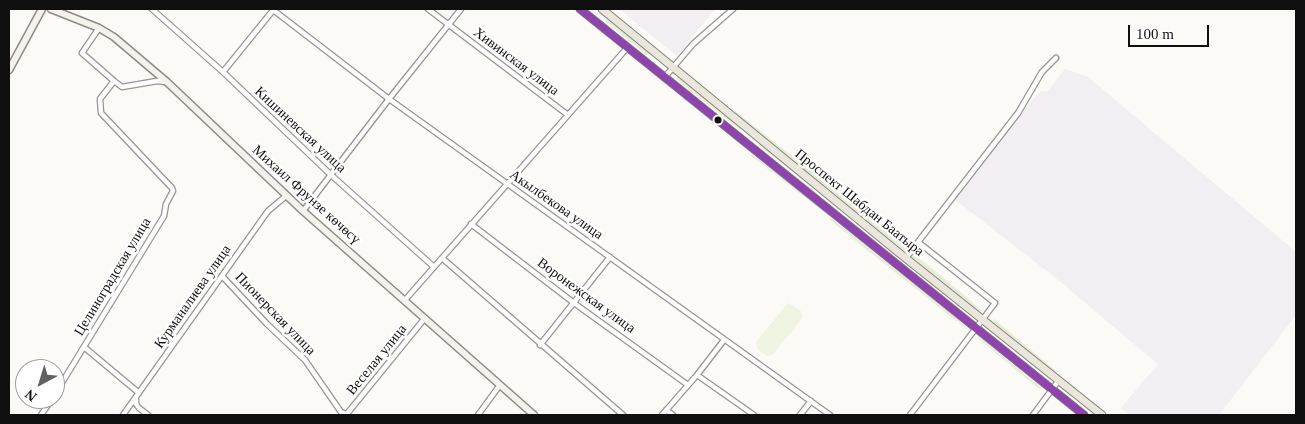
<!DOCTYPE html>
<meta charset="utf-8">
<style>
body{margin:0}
#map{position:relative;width:1305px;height:424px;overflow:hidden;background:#fbfaf6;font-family:"Times New Roman",serif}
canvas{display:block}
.frame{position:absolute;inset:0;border:10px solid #0f0f0f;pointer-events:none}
.north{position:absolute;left:15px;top:359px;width:50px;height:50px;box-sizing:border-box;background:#fff;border:1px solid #9f9f9f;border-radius:50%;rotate:219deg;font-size:14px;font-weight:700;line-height:20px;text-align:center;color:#0f0f0f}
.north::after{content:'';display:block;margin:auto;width:18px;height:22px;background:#626160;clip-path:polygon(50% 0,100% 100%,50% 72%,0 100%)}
.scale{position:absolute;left:1128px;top:25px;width:81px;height:22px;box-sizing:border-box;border:2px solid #0f0f0f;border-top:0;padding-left:6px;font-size:15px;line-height:18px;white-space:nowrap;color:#0f0f0f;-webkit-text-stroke:4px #fff;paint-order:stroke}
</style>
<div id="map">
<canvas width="1305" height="424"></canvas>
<div class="frame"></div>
<div class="north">N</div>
<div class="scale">100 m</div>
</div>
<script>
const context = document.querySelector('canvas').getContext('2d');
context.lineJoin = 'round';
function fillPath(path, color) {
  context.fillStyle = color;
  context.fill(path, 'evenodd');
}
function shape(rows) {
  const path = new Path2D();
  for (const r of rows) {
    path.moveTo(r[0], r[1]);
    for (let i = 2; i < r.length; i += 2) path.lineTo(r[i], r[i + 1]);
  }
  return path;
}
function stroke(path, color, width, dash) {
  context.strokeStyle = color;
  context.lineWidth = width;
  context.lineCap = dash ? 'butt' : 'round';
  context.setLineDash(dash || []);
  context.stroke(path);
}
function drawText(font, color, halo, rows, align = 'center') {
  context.font = font + ' "Times New Roman",serif';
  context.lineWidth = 5;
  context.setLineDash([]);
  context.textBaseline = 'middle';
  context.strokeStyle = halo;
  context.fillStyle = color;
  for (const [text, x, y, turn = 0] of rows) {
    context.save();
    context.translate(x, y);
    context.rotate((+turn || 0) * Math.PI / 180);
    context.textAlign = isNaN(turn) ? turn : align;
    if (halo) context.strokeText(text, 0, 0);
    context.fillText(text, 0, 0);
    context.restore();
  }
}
fillPath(shape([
 [619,9,715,9,677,56],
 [1065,69,1088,77,1296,252,1296,315,1219,415,1130,415,1121,408,1158,364,1052,275,953,198,1002,134,1041,91,1047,92]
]), '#f2eef1');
fillPath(shape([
 [608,17,651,53,650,54,646,55,606,22,605,19],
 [678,76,680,76,741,129,740,130,678,81,676,78],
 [735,111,843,196,962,293,983,312,978,311,866,220,734,113],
 [759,144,761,144,833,203,776,159,759,146],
 [752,154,824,210,825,213,768,169,751,156],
 [838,207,978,319,974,318,889,251],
 [830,217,948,311,969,330,965,328,852,238,829,219],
 [994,319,1056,371,1055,373,994,323,993,321],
 [978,336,1041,387,1040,390,979,339]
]), '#e7eed8');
fillPath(shape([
 [788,303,800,310,803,316,802,319,773,354,767,356,758,350,756,342]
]), '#eff3e1');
const street = shape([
 [152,9,223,72,330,174,434,267],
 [272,9,389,99,830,415],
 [428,9,568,115],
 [99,28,82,53,114,81,122,87,157,81,166,82],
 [223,72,274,9],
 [664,78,693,44,733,9],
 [303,211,389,99,461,9],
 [471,224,574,303,688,385],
 [442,258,623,415],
 [906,258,918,242],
 [222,276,267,324,305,360,341,412,348,415],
 [405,300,627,48],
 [540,345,610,257],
 [84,347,139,393],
 [697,375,754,415],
 [55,394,164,216,166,204,173,191,172,188,101,113,100,99,114,81],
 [136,399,136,404,139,408,148,415],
 [666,410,673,415],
 [41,415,52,399],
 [123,415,268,211,286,196],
 [346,415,425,318],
 [478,415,500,385],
 [662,415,697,375,724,340],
 [800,415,811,401],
 [910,415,995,303,918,242,1018,113,1042,72,1056,58],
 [1033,415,1059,380]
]);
const secondary = shape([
 [51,9,99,28,114,37,167,82,303,211,534,415],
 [9,70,42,9]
]);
const primary = shape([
 [580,9,1084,415],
 [602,9,898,252,1102,415]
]);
stroke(street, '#959593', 7);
stroke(secondary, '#8c8b8a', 9);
stroke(primary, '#838280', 9);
stroke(street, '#fefefe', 4.5);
stroke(secondary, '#f4f2eb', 6);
stroke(primary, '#ebe6dc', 7);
stroke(shape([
 [580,9,1084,415]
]), '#8e44ad', 8);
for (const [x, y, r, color] of [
 [718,120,4.5,"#0f0f0f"]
]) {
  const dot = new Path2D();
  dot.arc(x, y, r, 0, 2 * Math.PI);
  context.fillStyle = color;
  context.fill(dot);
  stroke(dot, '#fff', 2);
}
drawText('14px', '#0f0f0f', '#fff', [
 ["Хивинская улица",516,62,37],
 ["Кишиневская улица",300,130,43],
 ["Михаил Фрунзе көчөсү",306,195,42],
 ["Проспект Шабдан Баатыра",859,203,39],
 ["Акылбекова улица",556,205,35],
 ["Целиноградская улица",113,277,-59],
 ["Воронежская улица",586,296,36],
 ["Курманалиева улица",193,297,-55],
 ["Пионерская улица",275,314,46],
 ["Веселая улица",377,360,-51]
]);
</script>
